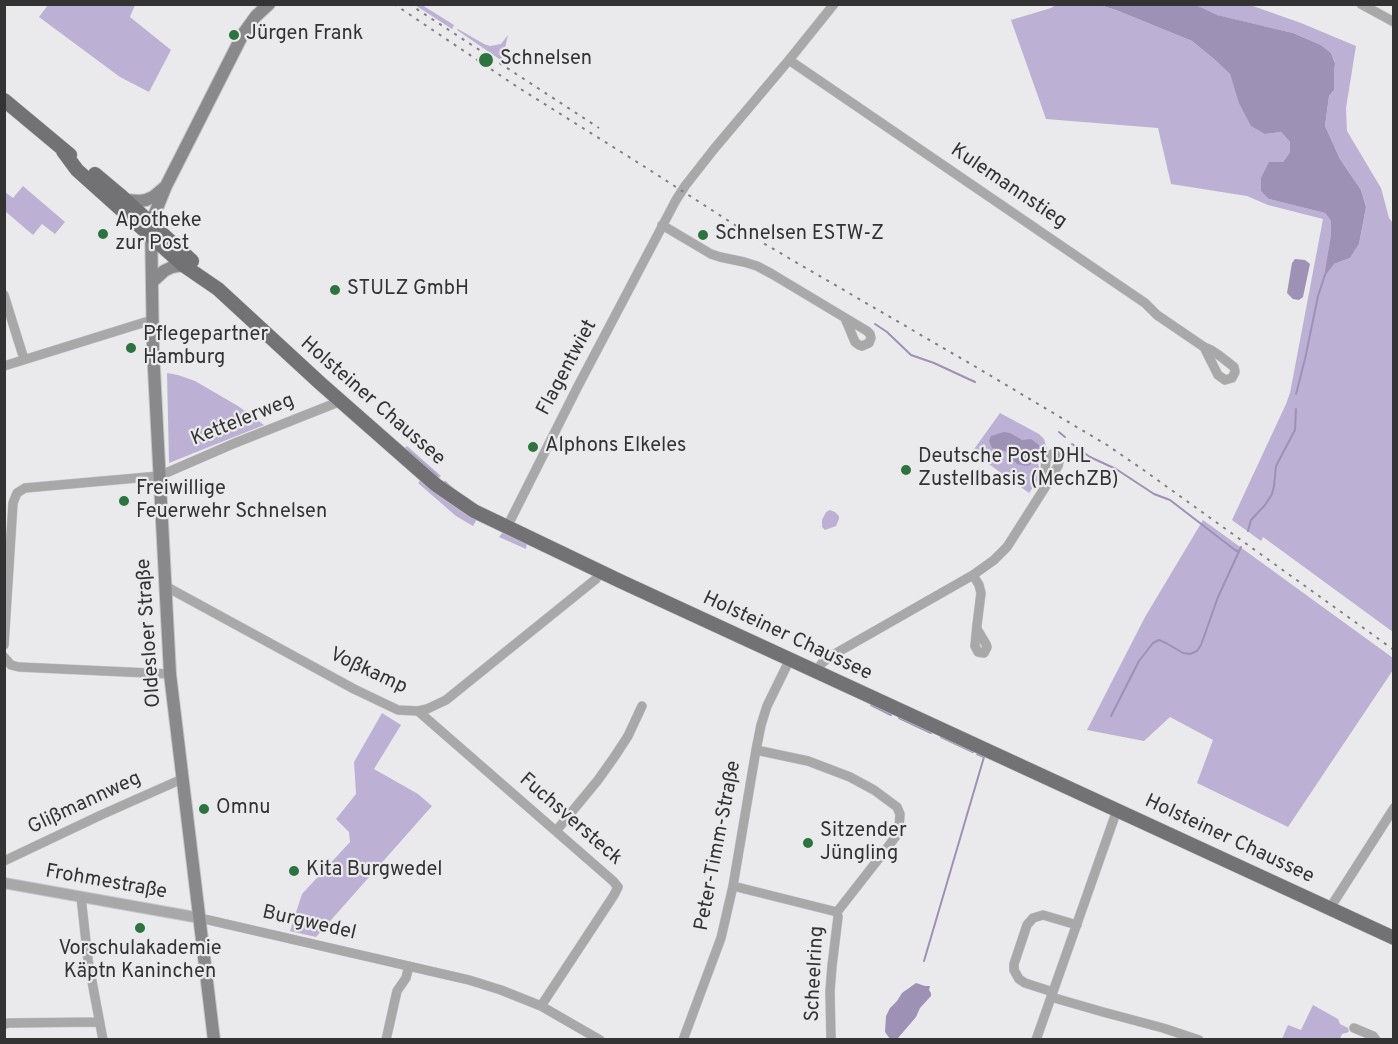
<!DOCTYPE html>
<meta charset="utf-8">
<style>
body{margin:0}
#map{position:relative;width:1398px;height:1044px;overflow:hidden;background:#eae9ec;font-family:Overpass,sans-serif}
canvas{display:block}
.frame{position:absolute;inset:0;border:6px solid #333334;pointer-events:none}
</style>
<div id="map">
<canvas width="1398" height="1044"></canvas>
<div class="frame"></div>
</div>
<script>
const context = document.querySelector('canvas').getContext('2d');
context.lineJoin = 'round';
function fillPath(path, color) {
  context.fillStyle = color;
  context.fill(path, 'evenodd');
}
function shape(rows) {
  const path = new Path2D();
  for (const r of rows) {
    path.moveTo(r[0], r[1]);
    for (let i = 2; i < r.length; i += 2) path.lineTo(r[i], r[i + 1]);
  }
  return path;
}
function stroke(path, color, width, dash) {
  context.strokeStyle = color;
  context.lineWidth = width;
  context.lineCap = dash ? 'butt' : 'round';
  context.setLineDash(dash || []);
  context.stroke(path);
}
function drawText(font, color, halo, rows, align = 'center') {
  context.font = font + ' Overpass,sans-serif';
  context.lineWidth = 4.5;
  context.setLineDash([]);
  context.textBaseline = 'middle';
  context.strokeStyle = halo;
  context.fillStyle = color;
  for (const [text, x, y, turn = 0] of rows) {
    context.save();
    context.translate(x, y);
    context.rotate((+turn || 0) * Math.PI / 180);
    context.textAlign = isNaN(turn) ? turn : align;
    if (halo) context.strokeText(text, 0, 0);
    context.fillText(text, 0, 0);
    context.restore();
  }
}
fillPath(shape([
 [48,5,135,5,130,17,171,50,149,92,120,77,39,17],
 [415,5,422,5,454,25,452,29],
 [1056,5,1100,5,1116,10,1192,41,1214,59,1230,74,1235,88,1265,134,1281,132,1290,142,1290,152,1283,162,1269,199,1325,213,1331,221,1331,236,1334,264,1350,258,1359,244,1366,207,1361,190,1340,159,1325,126,1329,96,1334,90,1334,74,1335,62,1331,53,1321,45,1293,33,1216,15,1196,5,1250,5,1301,23,1356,46,1346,108,1347,131,1381,188,1389,218,1393,223,1393,632,1263,537,1261,541,1232,520,1286,404,1290,393,1323,219,1268,205,1247,196,1171,184,1158,128,1046,119,1011,20,1051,8],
 [458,29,484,44,490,46,501,44,508,35,502,61,457,30],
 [23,186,65,222,55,234,42,224,33,235,5,211,5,192,13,198],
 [167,373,178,375,195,381,238,406,264,425,169,463],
 [1000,413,1039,434,1044,439,1047,449,1044,451,1038,461,1040,477,1029,493,972,452],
 [407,446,441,476,438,479,403,450],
 [422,478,477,519,473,526,456,516,418,483],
 [830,510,835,512,839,516,839,519,836,526,825,530,822,527,822,520,826,512],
 [1203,520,1393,658,1393,670,1288,827,1197,783,1213,740,1170,717,1144,741,1087,730,1145,617],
 [503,532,527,543,526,549,499,537],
 [382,713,401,725,374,769,418,794,432,806,316,937,290,931,302,894,350,842,349,832,336,819,356,794,354,762],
 [1313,1005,1338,1019,1340,1024,1348,1028,1349,1032,1342,1034,1340,1039,1282,1039,1288,1025,1301,1030]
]), '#bcb1d4');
fillPath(shape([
 [1100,5,1196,5,1217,15,1293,33,1321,45,1331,53,1335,63,1334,74,1334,90,1329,96,1325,126,1340,159,1361,190,1366,207,1359,244,1350,258,1334,264,1324,277,1331,236,1331,221,1325,213,1269,199,1261,191,1261,178,1269,162,1283,162,1290,152,1290,142,1281,132,1265,134,1251,126,1239,103,1230,74,1214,59,1192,41,1116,10],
 [1295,259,1305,260,1310,264,1303,297,1299,300,1293,299,1287,293,1292,263],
 [1004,432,1010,433,1022,440,1031,439,1039,445,1039,447,1030,465,1026,466,1017,464,1005,451,992,448,989,441,991,436],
 [916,983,925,986,930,986,929,990,931,993,931,996,920,1008,916,1017,898,1038,896,1039,890,1039,885,1032,886,1016,890,1008,897,1001,902,993]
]), '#9d91b6');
stroke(shape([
 [875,324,887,332,911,355,934,363,975,382],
 [1296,394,1305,359,1318,296,1325,275],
 [1059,432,1065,437],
 [1072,444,1090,457,1116,469,1154,494,1170,500,1235,550,1239,552],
 [408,451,437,476],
 [445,482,454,490],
 [1248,531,1251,520,1265,505,1272,494,1274,486,1276,466,1295,430,1296,409],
 [871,705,891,715],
 [1111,716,1139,661,1153,643,1159,640,1166,643,1183,653,1190,654,1197,651,1201,645,1218,597,1241,547],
 [899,718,931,733],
 [941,737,973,752],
 [924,961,984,757,977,754]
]), '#9d91b6', 2);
const minor = shape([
 [1361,4,1394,22],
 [789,60,1117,284,1145,303,1157,315,1204,347,1211,350,1220,356,1234,367,1235,372,1232,378,1225,380,1218,375,1204,347],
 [662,225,711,254,720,257,744,262,757,266,772,274,867,331,870,334,871,338,869,343,862,346,859,345,855,342,845,318],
 [4,295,24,359],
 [4,366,152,320],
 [507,527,577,388,676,200,685,186,714,149,789,60,834,4],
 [973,575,979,585,981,593,977,625,975,646,978,652,984,653,987,647,986,644,977,629],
 [165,586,354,689,398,710,418,711,427,709,446,700,596,579,600,572],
 [4,645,13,503,17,493,25,488,159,476,235,443,341,401],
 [4,657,11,665,19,667,170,674],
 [816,672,822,663,831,656,973,575,994,560,1007,547,1044,489,1058,466,1059,462,1059,458,1056,455,1052,454,1046,459,1044,489],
 [418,711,613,881,618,887,614,895,541,1006],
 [556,831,598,780,615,756,628,736,642,706],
 [4,861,101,815,182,779],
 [733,886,837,912,884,852,896,836,899,829,900,814,897,807,874,790,850,777,808,761,756,750],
 [81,897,88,960,103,1040],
 [1330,908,1394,808],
 [200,918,469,980,501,990,541,1006,600,1040],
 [1053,992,1025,983,1019,979,1014,970,1014,964,1027,925,1033,918,1043,915,1077,925],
 [1051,997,1103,1012,1163,1028,1199,1040],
 [4,1024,9,1023,99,1022],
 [1354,1028,1373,1036,1376,1040],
 [386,1040,397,991,406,978,409,966],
 [683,1040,721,938,733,886,756,750,761,725,767,706,790,659],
 [831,1040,830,991,832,966,838,917,837,912],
 [1036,1040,1117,810]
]);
const tertiary = shape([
 [4,883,200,918]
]);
const secondary = shape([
 [125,200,140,201,146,200,153,197,165,187],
 [152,282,164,271,172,267,183,265],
 [214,1040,170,674,153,350,151,223,166,186,243,34,256,16,269,4]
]);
const primary = shape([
 [4,100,70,155],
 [63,151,77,170,183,265,218,289,320,383,436,485,474,511,620,581,1394,938],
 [95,174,120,195,192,261]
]);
stroke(minor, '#c5c5c7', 10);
stroke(tertiary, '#c5c5c7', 12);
stroke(secondary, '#c5c5c7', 14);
stroke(primary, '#c5c5c7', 15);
stroke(minor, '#a8a8a9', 9);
stroke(tertiary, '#a8a8a9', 10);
stroke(secondary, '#89888a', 12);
stroke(primary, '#727174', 14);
stroke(shape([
 [394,4,519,88,645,167,763,243,981,370,1107,445,1145,471,1394,650],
 [409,4,599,128]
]), '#7f7e80', 2, [3, 6]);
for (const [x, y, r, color] of [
 [234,35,6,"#2d7340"],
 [486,60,8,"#2d7340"],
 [103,234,6,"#2d7340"],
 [703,235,6,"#2d7340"],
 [335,290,6,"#2d7340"],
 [131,348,6,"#2d7340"],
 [533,447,6,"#2d7340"],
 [906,470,6,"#2d7340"],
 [124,501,6,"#2d7340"],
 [204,809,6,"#2d7340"],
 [808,843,6,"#2d7340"],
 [294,871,6,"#2d7340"],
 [140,928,6,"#2d7340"]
]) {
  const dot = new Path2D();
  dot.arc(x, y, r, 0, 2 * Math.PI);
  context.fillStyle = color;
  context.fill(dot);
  stroke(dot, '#eae9ec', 2);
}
drawText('20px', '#333334', '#eae9ec', [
 ["Jürgen Frank",246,35],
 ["Schnelsen",500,60],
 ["Apotheke",115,222],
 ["zur Post",115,245],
 ["Schnelsen ESTW-Z",715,235],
 ["STULZ GmbH",347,290],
 ["Pflegepartner",143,336],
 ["Hamburg",143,359],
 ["Alphons Elkeles",545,447],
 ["Deutsche Post DHL",918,458],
 ["Zustellbasis (MechZB)",918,481],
 ["Freiwillige",136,490],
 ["Feuerwehr Schnelsen",136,513],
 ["Omnu",216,809],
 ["Sitzender",820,832],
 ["Jüngling",820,855],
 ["Kita Burgwedel",306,871],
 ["Vorschulakademie",140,950,"center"],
 ["Käptn Kaninchen",140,973,"center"]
], 'left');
drawText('20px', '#333334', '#eae9ec', [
 ["Kulemannstieg",1008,187,34],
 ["Flagentwiet",568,368,-62],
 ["Holsteiner Chaussee",372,402,41],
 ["Kettelerweg",243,421,-22],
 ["Oldesloer Straße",150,633,-94],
 ["Holsteiner Chaussee",787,637,25],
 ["Voßkamp",368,672,25],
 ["Glißmannweg",85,804,-25],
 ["Fuchsversteck",570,820,41],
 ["Holsteiner Chaussee",1229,840,25],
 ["Peter-Timm-Straße",719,846,-79],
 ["Frohmestraße",106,883,10],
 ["Burgwedel",309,924,13],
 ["Scheelring",816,974,-87]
]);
</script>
